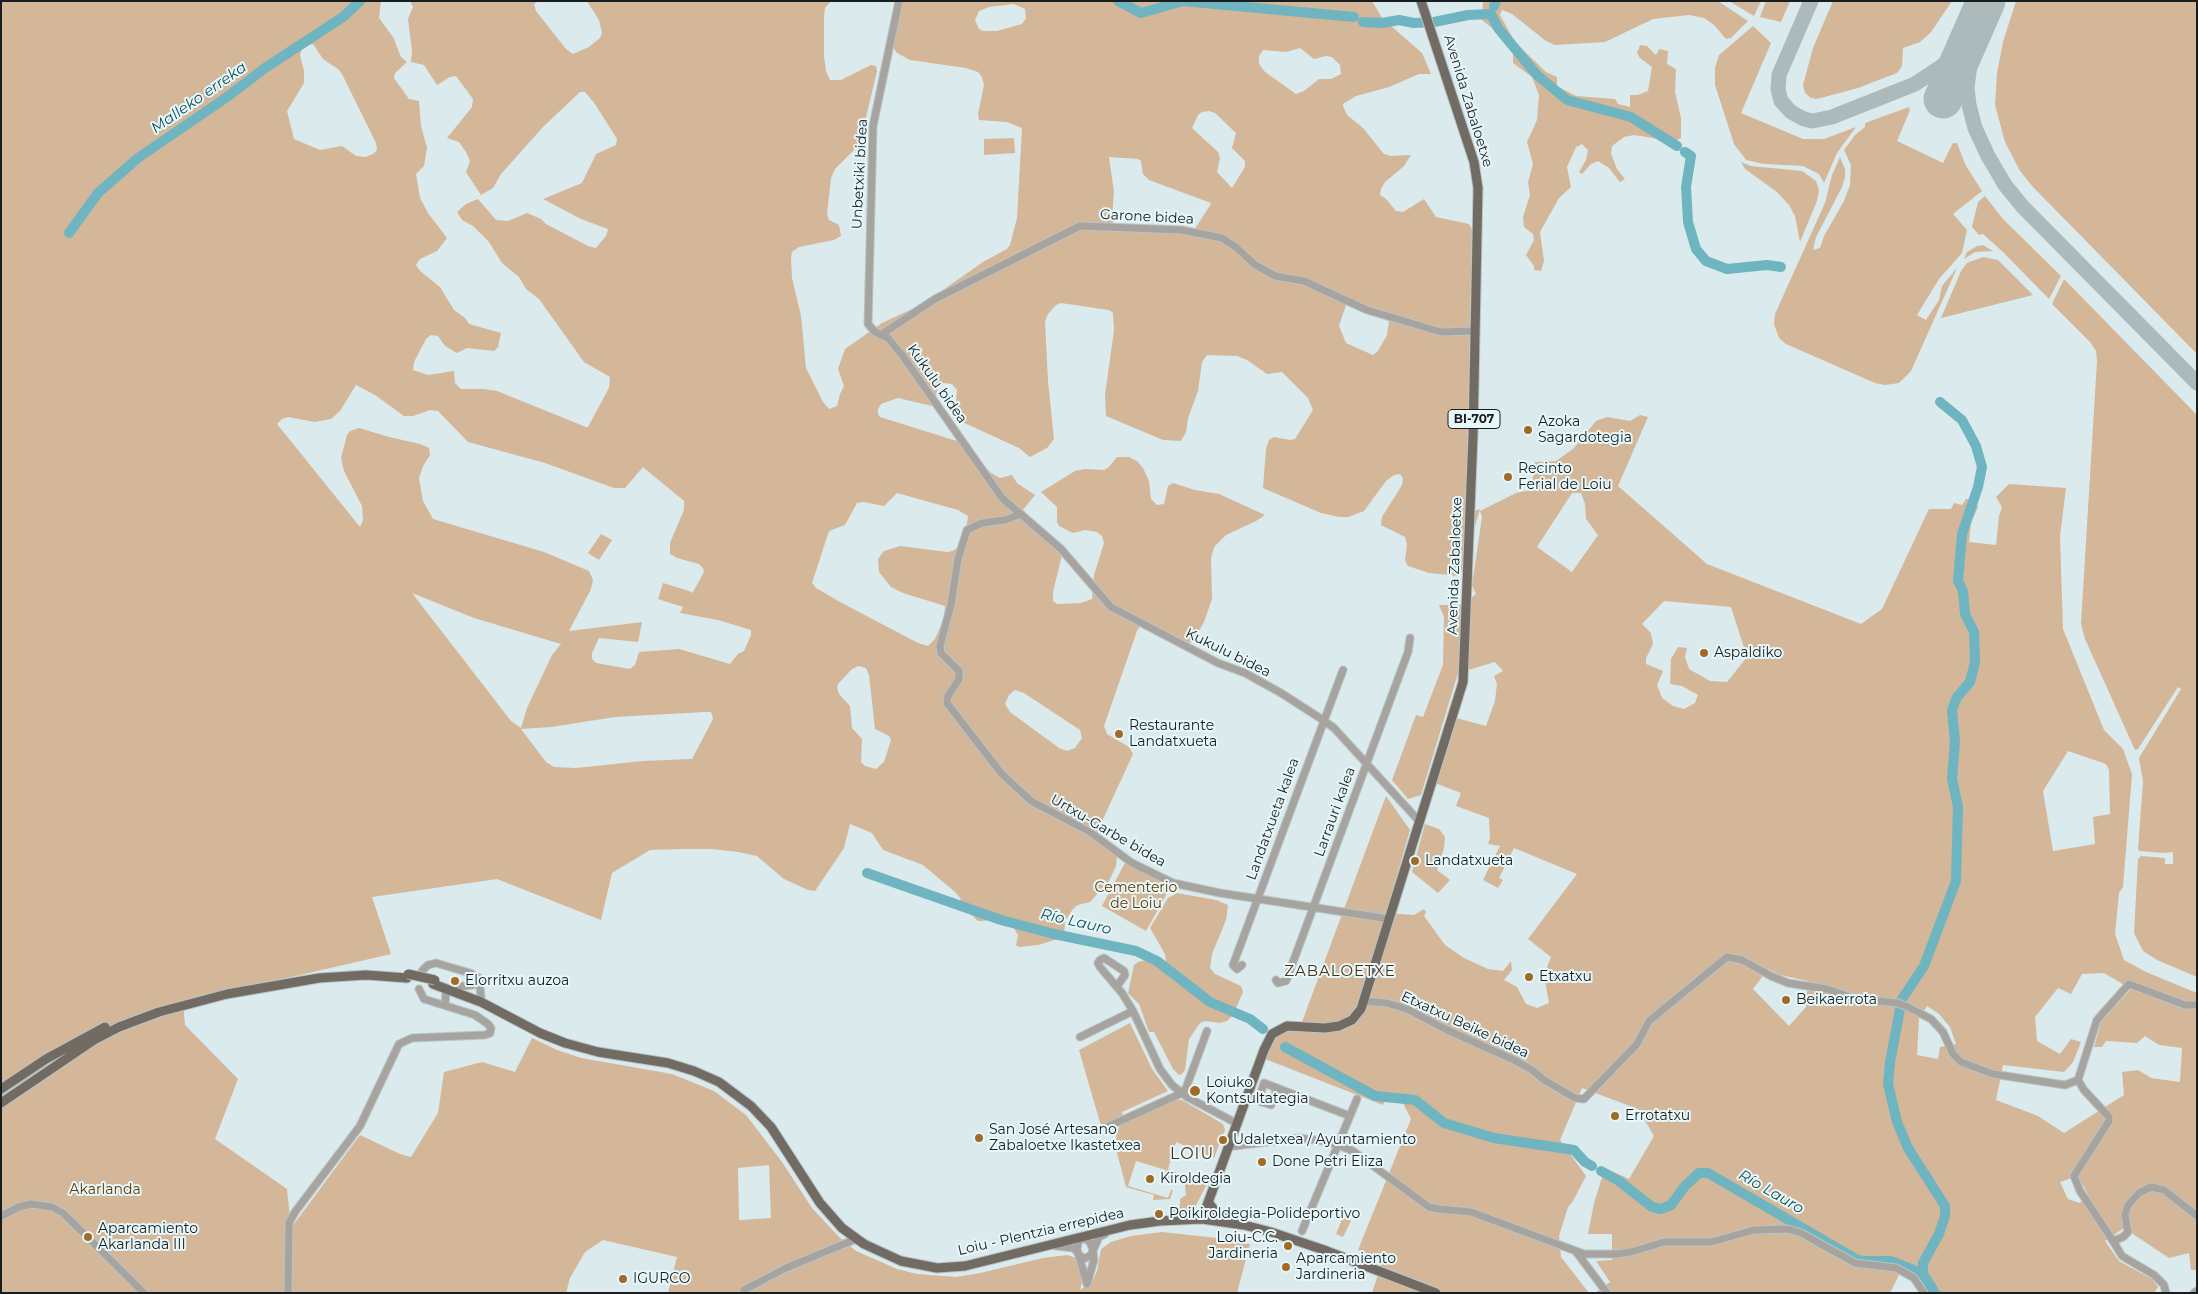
<!DOCTYPE html>
<meta charset="utf-8">
<style>
body{margin:0}
#map{position:relative;width:2198px;height:1294px;overflow:hidden;background:#dbeaed;font-family:Montserrat,sans-serif}
canvas{display:block}
.frame{position:absolute;inset:0;border:2px solid #181e1f;pointer-events:none}
</style>
<div id="map">
<canvas width="2198" height="1294"></canvas>
<div class="frame"></div>
</div>
<script>
const context = document.querySelector('canvas').getContext('2d');
context.lineJoin = 'round';
function fillPath(path, color) {
  context.fillStyle = color;
  context.fill(path, 'evenodd');
}
function shape(rows) {
  const path = new Path2D();
  for (const r of rows) {
    path.moveTo(r[0], r[1]);
    for (let i = 2; i < r.length; i += 2) path.lineTo(r[i], r[i + 1]);
  }
  return path;
}
function stroke(path, color, width, dash) {
  context.strokeStyle = color;
  context.lineWidth = width;
  context.lineCap = dash ? 'butt' : 'round';
  context.setLineDash(dash || []);
  context.stroke(path);
}
function drawText(font, color, halo, rows, align = 'center') {
  context.font = font + ' Montserrat,sans-serif';
  context.lineWidth = 4;
  context.setLineDash([]);
  context.textBaseline = 'middle';
  context.strokeStyle = halo;
  context.fillStyle = color;
  for (const [text, x, y, turn = 0] of rows) {
    context.save();
    context.translate(x, y);
    context.rotate((+turn || 0) * Math.PI / 180);
    context.textAlign = isNaN(turn) ? turn : align;
    if (halo) context.strokeText(text, 0, 0);
    context.fillText(text, 0, 0);
    context.restore();
  }
}
fillPath(shape([
 [1,1,381,1,379,18,393,37,401,57,407,62,395,73,394,78,409,99,419,101,421,126,427,148,424,166,416,174,420,198,428,213,447,238,437,251,420,259,416,265,420,271,440,287,454,310,465,318,469,324,501,333,498,347,494,351,467,348,457,353,445,346,438,336,431,335,426,339,414,362,413,370,428,375,454,371,455,383,461,389,484,389,497,391,586,427,588,427,609,388,610,377,584,362,539,299,526,289,519,277,502,263,489,242,473,226,462,220,457,212,466,204,478,199,496,220,508,221,527,213,541,219,546,224,588,246,596,248,606,236,608,229,581,219,543,199,582,183,596,154,616,145,617,139,595,104,585,92,580,92,543,127,501,174,493,188,481,195,466,172,470,161,466,152,459,142,447,138,472,107,473,99,456,76,450,77,437,85,424,65,411,62,412,51,408,19,413,7,410,1,539,1,534,4,536,11,566,49,573,54,589,47,600,38,602,33,599,20,587,1,831,1,825,8,824,17,824,56,826,71,830,80,841,80,871,65,876,66,877,71,861,138,853,151,835,169,831,178,827,214,829,220,839,225,841,236,834,240,799,247,792,252,791,258,792,278,801,316,806,368,823,402,829,409,837,406,840,394,844,386,838,369,845,349,882,323,923,304,983,262,1007,249,1010,245,1017,218,1022,128,1007,122,979,120,978,114,984,85,982,77,978,72,966,68,910,60,897,53,892,46,896,1,1372,1,1382,18,1422,53,1431,74,1419,74,1389,87,1356,96,1343,104,1343,106,1347,115,1363,128,1384,154,1391,156,1411,155,1404,166,1385,182,1381,189,1380,195,1386,199,1396,211,1403,212,1424,199,1436,217,1469,224,1472,230,1467,474,1465,501,1467,509,1474,511,1480,509,1460,576,1429,573,1408,566,1405,560,1407,545,1405,537,1381,525,1382,517,1402,485,1403,478,1400,474,1394,475,1386,481,1364,511,1348,517,1339,517,1321,513,1263,488,1266,449,1269,440,1274,437,1290,440,1295,439,1313,410,1308,398,1282,372,1267,374,1247,360,1237,356,1207,355,1202,362,1198,391,1188,418,1186,432,1181,441,1163,440,1106,416,1105,395,1114,330,1113,313,1109,310,1061,303,1056,305,1048,314,1045,321,1048,381,1054,439,1047,448,1030,457,1019,448,958,420,955,414,957,390,952,384,944,383,938,385,935,403,932,406,898,398,881,404,878,409,878,414,880,417,960,442,991,473,1000,478,1012,475,1017,483,1035,495,1022,511,1047,534,1062,555,1053,592,1053,601,1057,604,1081,603,1092,599,1094,575,1104,543,1102,536,1097,532,1085,530,1073,533,1059,526,1057,522,1057,507,1041,492,1075,471,1085,469,1104,470,1109,467,1117,457,1129,457,1137,461,1143,468,1149,481,1151,499,1157,505,1164,504,1168,486,1173,483,1195,490,1219,494,1265,515,1256,521,1226,535,1214,547,1211,558,1212,599,1204,622,1193,642,1186,643,1168,633,1141,625,1137,631,1104,726,1107,734,1129,747,1133,754,1097,832,1097,836,1117,854,1116,866,1109,881,1090,902,1078,905,1073,909,1065,921,1064,937,1038,945,1019,947,1016,945,1018,935,1014,928,995,920,978,921,959,903,961,899,955,892,923,865,883,850,872,833,850,824,844,848,815,891,808,890,784,879,757,856,738,852,712,849,681,849,650,850,612,873,601,920,497,879,372,897,391,954,183,1002,185,1025,238,1079,215,1139,287,1189,291,1228,360,1135,400,1154,411,1157,438,1113,444,1072,482,1062,515,1072,532,1038,557,1050,581,1058,672,1074,714,1091,746,1115,782,1162,812,1208,838,1236,856,1251,897,1269,917,1274,956,1277,980,1273,1043,1258,1067,1255,1076,1258,1082,1282,1080,1290,1093,1280,1097,1271,1101,1249,1111,1242,1131,1236,1162,1232,1217,1238,1250,1244,1237,1293,668,1293,677,1257,603,1240,585,1252,570,1278,566,1293,1,1293],
 [1014,4,1025,9,1026,18,1022,24,997,31,983,31,979,29,975,20,979,11,989,7],
 [313,44,323,59,338,69,342,74,376,143,377,150,373,154,365,157,356,156,342,146,320,150,294,139,287,111,304,83,304,71,300,55,302,48,305,45],
 [1300,48,1314,59,1326,56,1332,57,1340,65,1341,74,1331,79,1319,79,1304,91,1296,94,1265,72,1259,64,1259,56,1263,50,1286,52],
 [1209,111,1215,113,1236,133,1232,148,1245,161,1245,167,1232,188,1217,172,1220,158,1218,152,1192,128,1198,115,1202,112],
 [1109,157,1138,159,1141,161,1143,174,1149,180,1211,203,1209,207,1194,230,1114,225,1112,217,1114,192],
 [1353,304,1389,321,1387,335,1378,351,1373,355,1346,343,1339,326,1346,305],
 [356,385,375,395,404,416,413,416,430,410,438,411,468,442,545,463,614,488,625,488,643,467,684,501,684,510,670,543,670,554,677,558,699,564,703,568,704,572,692,594,692,592,663,583,658,599,683,607,680,613,718,620,751,630,751,635,744,651,738,654,730,664,679,649,639,652,635,665,630,669,596,663,592,659,592,653,599,638,638,642,642,622,569,631,591,589,593,580,589,571,544,552,433,519,423,501,419,478,423,466,430,455,429,448,420,444,389,437,359,428,350,431,347,435,341,458,344,471,362,506,363,520,360,527,277,424,282,419,288,417,315,422,331,419,340,411],
 [897,493,958,510,968,516,966,530,958,547,953,551,947,552,900,546,884,551,878,559,879,572,891,587,903,593,945,606,944,618,935,639,928,646,918,643,840,602,816,588,812,583,829,531,845,525,857,503,864,502,884,506],
 [412,593,474,618,561,644,552,655,527,708,521,728,511,721],
 [858,666,866,668,869,675,875,729,889,736,891,740,884,762,876,769,865,766,861,762,862,739,852,728,850,706,839,694,837,687,838,684,851,670],
 [1015,690,1024,693,1080,730,1082,738,1075,748,1067,751,1059,748,1010,712,1005,704,1009,695],
 [705,712,711,712,713,719,692,759,643,761,576,768,554,767,546,762,521,729,551,727,615,717],
 [769,1165,771,1218,739,1220,738,1168],
 [1483,1,1718,1,1748,21,1731,38,1726,39,1714,25,1704,18,1689,15,1653,19,1605,42,1555,45,1546,41,1512,14,1502,10,1500,15,1515,42,1546,72,1557,77,1557,86,1576,96,1615,99,1618,104,1630,107,1630,95,1638,95,1648,91,1652,67,1640,58,1637,53,1640,45,1647,46,1656,55,1659,49,1668,51,1667,64,1676,69,1675,92,1681,118,1681,138,1670,144,1653,138,1634,135,1624,137,1612,146,1611,154,1617,169,1625,179,1620,182,1609,168,1598,161,1591,164,1582,174,1579,172,1586,160,1588,150,1582,144,1576,147,1567,167,1571,187,1559,198,1540,232,1544,261,1541,271,1534,270,1534,266,1526,255,1534,240,1533,234,1524,227,1523,217,1530,195,1528,182,1533,164,1527,142,1537,120,1539,95,1532,77,1513,63,1513,54,1493,29,1482,20],
 [1729,1,1761,1,1754,16],
 [1766,1,1790,1,1781,22,1760,17],
 [1833,1,1952,1,1931,32,1920,42,1903,48,1902,66,1897,73,1858,88,1817,99,1811,98,1805,93,1803,85,1813,48],
 [2016,1,2197,1,2197,354,2033,187,2020,171,2005,142,1995,105,1997,73,2003,42],
 [1753,26,1771,43,1741,113,1803,139,1824,139,1856,127,1837,153,1824,183,1819,174,1803,166,1764,164,1746,160,1734,144,1715,85,1715,68,1719,55],
 [1909,107,1910,110,1897,141,1943,163,1953,143,1957,143,1966,166,1982,191,1953,214,1967,230,1962,253,1939,279,1917,315,1926,320,1939,300,1942,286,1957,268,1911,371,1899,383,1885,385,1875,383,1786,344,1779,338,1774,324,1775,314,1825,203,1832,175,1840,157,1845,169,1845,178,1841,189,1816,237,1813,250,1820,248,1824,236,1844,201,1850,185,1851,165,1844,150,1855,135,1865,127,1865,123],
 [1014,138,1015,153,984,155,984,139],
 [1741,162,1751,166,1802,171,1816,181,1819,190,1817,201,1800,242,1795,216,1789,205,1777,192,1745,169],
 [1985,196,2003,219,2061,276,2049,299,2004,253,1983,234,1979,235,1972,227,1978,202],
 [1983,245,1993,251,1975,252,1964,259,1967,252,1977,246],
 [1983,257,1998,260,2033,295,1941,318,1961,271,1967,263],
 [2064,279,2197,415,2197,977,2157,960,2143,951,2134,933,2138,859,2141,856,2165,858,2165,864,2173,864,2173,852,2163,853,2139,851,2138,849,2143,781,2139,758,2181,689,2178,687,2138,749,2135,750,2085,639,2081,624,2097,361,2096,351,2090,342,2052,304],
 [1640,415,1648,417,1618,486,1707,564,1861,624,1882,609,1929,509,1951,509,1954,503,1962,505,1966,499,1975,500,1978,507,1971,523,1969,542,1996,545,1999,516,2002,507,1996,497,2009,484,2066,488,2060,536,2063,629,2104,730,2123,749,2132,774,2123,887,2119,893,2115,934,2124,960,2146,972,2197,993,2197,1270,2191,1270,2189,1253,2169,1258,2124,1228,2105,1241,2119,1261,2152,1279,2158,1287,2154,1293,1922,1293,1926,1288,1921,1281,1903,1267,1890,1293,1595,1293,1610,1282,1596,1261,1612,1260,1612,1234,1588,1234,1594,1203,1605,1168,1629,1179,1654,1136,1638,1109,1582,1088,1560,1140,1586,1176,1573,1201,1568,1207,1559,1236,1561,1257,1589,1293,1372,1293,1383,1259,1358,1250,1411,1119,1400,1097,1388,1093,1383,1105,1265,1059,1277,1034,1281,1032,1299,1030,1386,796,1410,830,1386,913,1414,915,1424,909,1426,912,1424,916,1445,945,1464,958,1488,969,1503,971,1511,961,1512,970,1504,980,1517,987,1526,1004,1537,1008,1549,1003,1544,975,1551,957,1528,939,1577,874,1514,848,1499,878,1503,880,1498,888,1483,880,1500,846,1488,844,1490,838,1489,818,1456,806,1461,793,1435,783,1456,718,1486,726,1495,701,1497,684,1494,676,1503,671,1495,662,1458,673,1421,795,1408,799,1392,780,1416,715,1423,717,1443,665,1444,617,1439,605,1462,605,1476,594,1472,585,1482,517,1480,511,1516,493,1531,490,1535,462,1556,461,1573,449,1596,421,1607,417,1630,421],
 [1572,493,1581,493,1585,504,1586,519,1598,535,1572,572,1537,547],
 [1664,601,1731,607,1747,657,1727,682,1710,681,1689,669,1685,657,1687,648,1678,647,1671,659,1670,684,1682,686,1698,695,1695,703,1684,709,1673,706,1662,698,1657,685,1663,671,1646,664,1646,658,1653,644,1651,633,1642,624],
 [2068,751,2106,764,2109,770,2110,814,2093,817,2095,844,2053,851,2043,791],
 [1768,969,1780,975,1808,981,1806,1007,1789,1026,1753,989],
 [2104,973,2131,989,2101,1022,2094,1047,2102,1047,2106,1041,2137,1043,2145,1036,2159,1045,2182,1048,2180,1082,2151,1078,2138,1070,2122,1072,2124,1095,2064,1133,2038,1116,1996,1100,2003,1065,2064,1072,2073,1062,2081,1042,2071,1039,2060,1054,2037,1041,2035,1017,2058,988,2071,994,2082,974],
 [1927,1006,1939,1014,1950,1027,1956,1044,1940,1047,1938,1059,1917,1055,1919,1018],
 [2078,1176,2088,1195,2080,1203,2068,1199,2060,1182],
 [601,534,612,540,599,560,588,553],
 [1425,824,1439,829,1445,837,1444,848,1437,870,1450,880,1438,893,1412,872],
 [1126,861,1171,886,1146,931,1102,906],
 [1177,893,1216,900,1228,905,1226,920,1212,954,1210,968,1215,974,1241,986,1243,992,1233,1015,1227,1021,1220,1023,1205,1021,1200,1023,1189,1039,1185,1070,1182,1074,1179,1075,1173,1069,1154,1032,1149,1032,1139,1004,1128,993,1134,965,1138,962,1146,960,1160,965,1166,962,1165,954,1150,928,1168,898],
 [1130,1023,1152,1069,1168,1091,1122,1112,1123,1116,1101,1126,1079,1050],
 [1176,1099,1182,1100,1223,1124,1225,1130,1214,1158,1176,1142,1168,1169,1176,1172,1174,1180,1164,1177,1166,1170,1136,1161,1128,1186,1168,1198,1171,1190,1173,1190,1170,1199,1153,1200,1154,1195,1126,1187,1115,1145,1117,1131,1121,1124],
 [1184,1178,1207,1184,1194,1209,1189,1213,1178,1215,1169,1212,1169,1209,1180,1207,1180,1199,1186,1195],
 [1343,1217,1351,1221,1343,1237,1336,1234]
]), '#d4b698');
stroke(shape([
 [1118,1,1141,13,1183,1,1354,17],
 [1494,6,1496,1],
 [1491,14,1498,28,1537,75,1567,100,1631,117,1677,146],
 [1363,22,1382,23,1399,20,1414,23,1434,22,1468,15,1491,14],
 [1685,152,1691,156,1686,187,1688,222,1696,249,1706,261,1727,269,1767,265,1781,267],
 [69,233,98,193,138,158,227,97,265,68,343,17,360,1],
 [867,873,1001,920,1054,934,1136,951,1157,961,1210,1002,1250,1019,1263,1029],
 [1285,1047,1375,1096,1415,1100,1444,1123,1494,1138,1574,1150,1585,1162,1592,1166],
 [1601,1171,1619,1181,1652,1207,1661,1209,1671,1205,1685,1186,1699,1173,1708,1173,1856,1259,1863,1261,1891,1261,1923,1274,1935,1293],
 [1923,1274,1923,1263,1939,1234,1945,1216,1945,1206,1908,1148,1897,1122,1888,1084,1890,1062,1902,999,1924,966,1956,881,1958,807,1952,779,1955,742,1952,710,1957,697,1970,682,1975,662,1974,632,1965,614,1963,591,1958,581,1962,534,1978,487,1982,467,1976,446,1962,420,1940,402]
]), '#6eb5c1', 10);
stroke(shape([
 [1811,1,1779,75,1778,89,1781,101,1791,112,1804,119,1812,121,1832,117,1915,84,1942,66,1956,54,1972,30],
 [1987,1,1972,49,1967,88,1969,105,1975,128,1988,156,2005,185,2023,207,2197,383]
]), '#adbabc', 15);
stroke(shape([
 [1943,99,1986,1]
]), '#adbabc', 39);
const minor = shape([
 [899,1,873,126,868,324,875,332,888,338,902,355,1002,498,1061,549,1111,607,1218,663,1245,673,1281,693,1323,720,1334,728,1419,821],
 [882,334,935,299,1080,226,1181,230,1222,238,1237,248,1254,264,1275,276,1304,281,1367,310,1441,332,1475,331],
 [1021,514,1005,520,982,523,967,530,958,559,951,605,940,646,941,653,959,671,959,679,948,696,947,703,1001,773,1031,801,1090,832,1132,863,1173,883,1220,893,1389,919],
 [1242,965,1237,969,1233,965,1343,670],
 [422,971,428,965,436,963,470,973,479,978],
 [479,978,481,997],
 [1276,980,1278,983,1286,981,1408,652,1410,638],
 [1117,986,1125,975,1124,971,1104,958,1100,960,1098,963,1100,967,1122,993,1133,1011,1160,1069,1172,1085,1187,1097,1236,1123],
 [443,987,446,992,445,1005],
 [456,987,473,985,479,978],
 [1363,1001,1386,1003,1407,1009,1445,1029,1516,1061,1532,1070,1544,1080,1575,1098,1584,1099,1637,1044,1649,1021,1727,957,1742,960,1771,976,1788,983,1827,989,1856,999,1898,1003,1908,1007,1931,1019,1943,1032,1953,1054,1961,1062,1993,1074,2065,1085,2078,1080],
 [2197,1005,2185,1005,2129,984,2097,1020,2078,1080,2084,1090,2109,1117,2109,1121,2074,1176,2080,1191,2113,1241,2123,1237,2128,1232,2125,1215,2128,1205,2139,1193,2151,1187,2164,1190,2197,1216],
 [1080,1037,1133,1011],
 [1277,1088,1271,1105,1258,1101,1264,1083,1350,1116],
 [1107,1127,1182,1093,1186,1088,1207,1031],
 [1227,1147,1299,1138,1330,1142,1353,1151,1429,1207,1438,1209,1471,1212,1584,1254,1616,1254,1631,1252,1664,1242,1711,1242,1754,1230,1788,1229,1801,1233,1855,1263,1896,1268,1914,1278,1924,1293],
 [1,1216,19,1207,31,1204,52,1207,63,1213,144,1293],
 [1302,1231,1357,1099],
 [1082,1237,1090,1242,1093,1250,1094,1260,1087,1284,1077,1249,1078,1243,1082,1237],
 [2113,1241,2122,1256,2154,1275,2164,1285,2166,1293],
 [1056,1246,1074,1248,1081,1257,1086,1258,1091,1255,1099,1237,1105,1234],
 [1577,1253,1607,1293],
 [744,1290,786,1268,856,1239],
 [288,1293,289,1223,295,1212,360,1126,399,1044,412,1038,485,1035,490,1033,491,1028,488,1024,475,1015,424,999,419,989],
 [2194,1293,2197,1291]
]);
const major = shape([
 [433,984,481,1002,540,1033,565,1043,598,1052,668,1063,694,1071,719,1082,751,1106,771,1127,820,1203,842,1228,864,1244,901,1261,937,1268,965,1266,1130,1225,1160,1221,1202,1219,1244,1225,1271,1232,1324,1250,1436,1293],
 [1,1089,46,1059,105,1027],
 [1,1103,94,1040,119,1027,159,1012,227,994,319,978,366,975,407,978],
 [1208,1202,1216,1212,1228,1220],
 [1202,1219,1264,1050,1272,1034,1287,1026,1325,1028,1339,1026,1352,1020,1361,1009,1463,682,1473,436,1478,188,1474,162,1421,1]
]);
stroke(minor, '#b8c5c8', 9);
stroke(major, '#b8c5c8', 11);
stroke(minor, '#a7a39f', 7);
stroke(major, '#726b64', 9);
const majorBridge = shape([
 [408,974,435,980]
]);
stroke(majorBridge, '#b8c5c8', 11, []);
stroke(majorBridge, '#726b64', 9);
for (const [x, y, r, color] of [
 [1528,430,5,"#a16a25"],
 [1508,477,5,"#a16a25"],
 [1704,653,5,"#a16a25"],
 [1119,734,5,"#a16a25"],
 [1415,861,5,"#a16a25"],
 [1529,977,5,"#a16a25"],
 [455,981,5,"#a16a25"],
 [1786,1000,5,"#a16a25"],
 [1195,1091,6,"#a16a25"],
 [1615,1116,5,"#a16a25"],
 [979,1138,5,"#a16a25"],
 [1223,1140,5,"#a16a25"],
 [1262,1162,5,"#a16a25"],
 [1150,1179,5,"#a16a25"],
 [1159,1214,5,"#a16a25"],
 [88,1237,5,"#a16a25"],
 [1288,1246,5,"#a16a25"],
 [1286,1267,5,"#a16a25"],
 [623,1279,5,"#a16a25"]
]) {
  const dot = new Path2D();
  dot.arc(x, y, r, 0, 2 * Math.PI);
  context.fillStyle = color;
  context.fill(dot);
  stroke(dot, '#e8f7fa', 2);
}
for (const [x, y, w] of [
 [1474,419,52]
]) {
  const box = new Path2D();
  box.roundRect(x - w / 2, y - 9.5, w, 19, 4);
  context.fillStyle = '#e8f7fa';
  context.fill(box);
  stroke(box, '#181e1f', 1);
}
drawText('bold 12px', '#181e1f', null, [
 ["BI-707",1474,419]
]);
drawText('14px', '#181e1f', '#e8f7fa', [
 ["Avenida Zabaloetxe",1468,101,73],
 ["Unbetxiki bidea",860,174,-87],
 ["Garone bidea",1147,217,3],
 ["Kukulu bidea",937,384,55],
 ["Avenida Zabaloetxe",1455,566,-88],
 ["Kukulu bidea",1228,653,26],
 ["Larrauri kalea",1335,812,-70],
 ["Landatxueta kalea",1273,819,-70],
 ["Urtxu-Garbe bidea",1108,831,30],
 ["Etxatxu Beike bidea",1465,1025,25],
 ["Loiu - Plentzia errepidea",1041,1232,-13]
]);
drawText('14px', '#181e1f', '#e8f7fa', [
 ["Azoka",1538,422],
 ["Sagardotegia",1538,438],
 ["Recinto",1518,469],
 ["Ferial de Loiu",1518,485],
 ["Aspaldiko",1714,653],
 ["Restaurante",1129,726],
 ["Landatxueta",1129,742],
 ["Landatxueta",1425,861],
 ["Etxatxu",1539,977],
 ["Elorritxu auzoa",465,981],
 ["Beikaerrota",1796,1000],
 ["Loiuko",1206,1083],
 ["Kontsultategia",1206,1099],
 ["Errotatxu",1625,1116],
 ["San José Artesano",989,1130],
 ["Zabaloetxe Ikastetxea",989,1146],
 ["Udaletxea / Ayuntamiento",1233,1140],
 ["Done Petri Eliza",1272,1162],
 ["Kiroldegia",1160,1179],
 ["Poikiroldegia-Polideportivo",1169,1214],
 ["Aparcamiento",98,1229],
 ["Akarlanda III",98,1245],
 ["Loiu-C.C.",1278,1238,"right"],
 ["Jardineria",1278,1254,"right"],
 ["Aparcamiento",1296,1259],
 ["Jardineria",1296,1275],
 ["IGURCO",633,1279]
], 'left');
drawText('14px', '#603a03', '#e8f7fa', [
 ["Cementerio",1136,888],
 ["de Loiu",1136,904],
 ["Akarlanda",105,1190]
]);
drawText('italic 15px', '#13525b', '#e8f7fa', [
 ["Malleko erreka",199,98,-35],
 ["Río Lauro",1076,922,13],
 ["Río Lauro",1771,1192,30]
]);
context.letterSpacing = '1px';
drawText('15px', '#4b3111', '#e8f7fa', [
 ["ZABALOETXE",1340,972]
]);
context.letterSpacing = '0px';
context.letterSpacing = '1px';
drawText('16px', '#4b3111', '#e8f7fa', [
 ["LOIU",1192,1154]
]);
context.letterSpacing = '0px';
</script>
